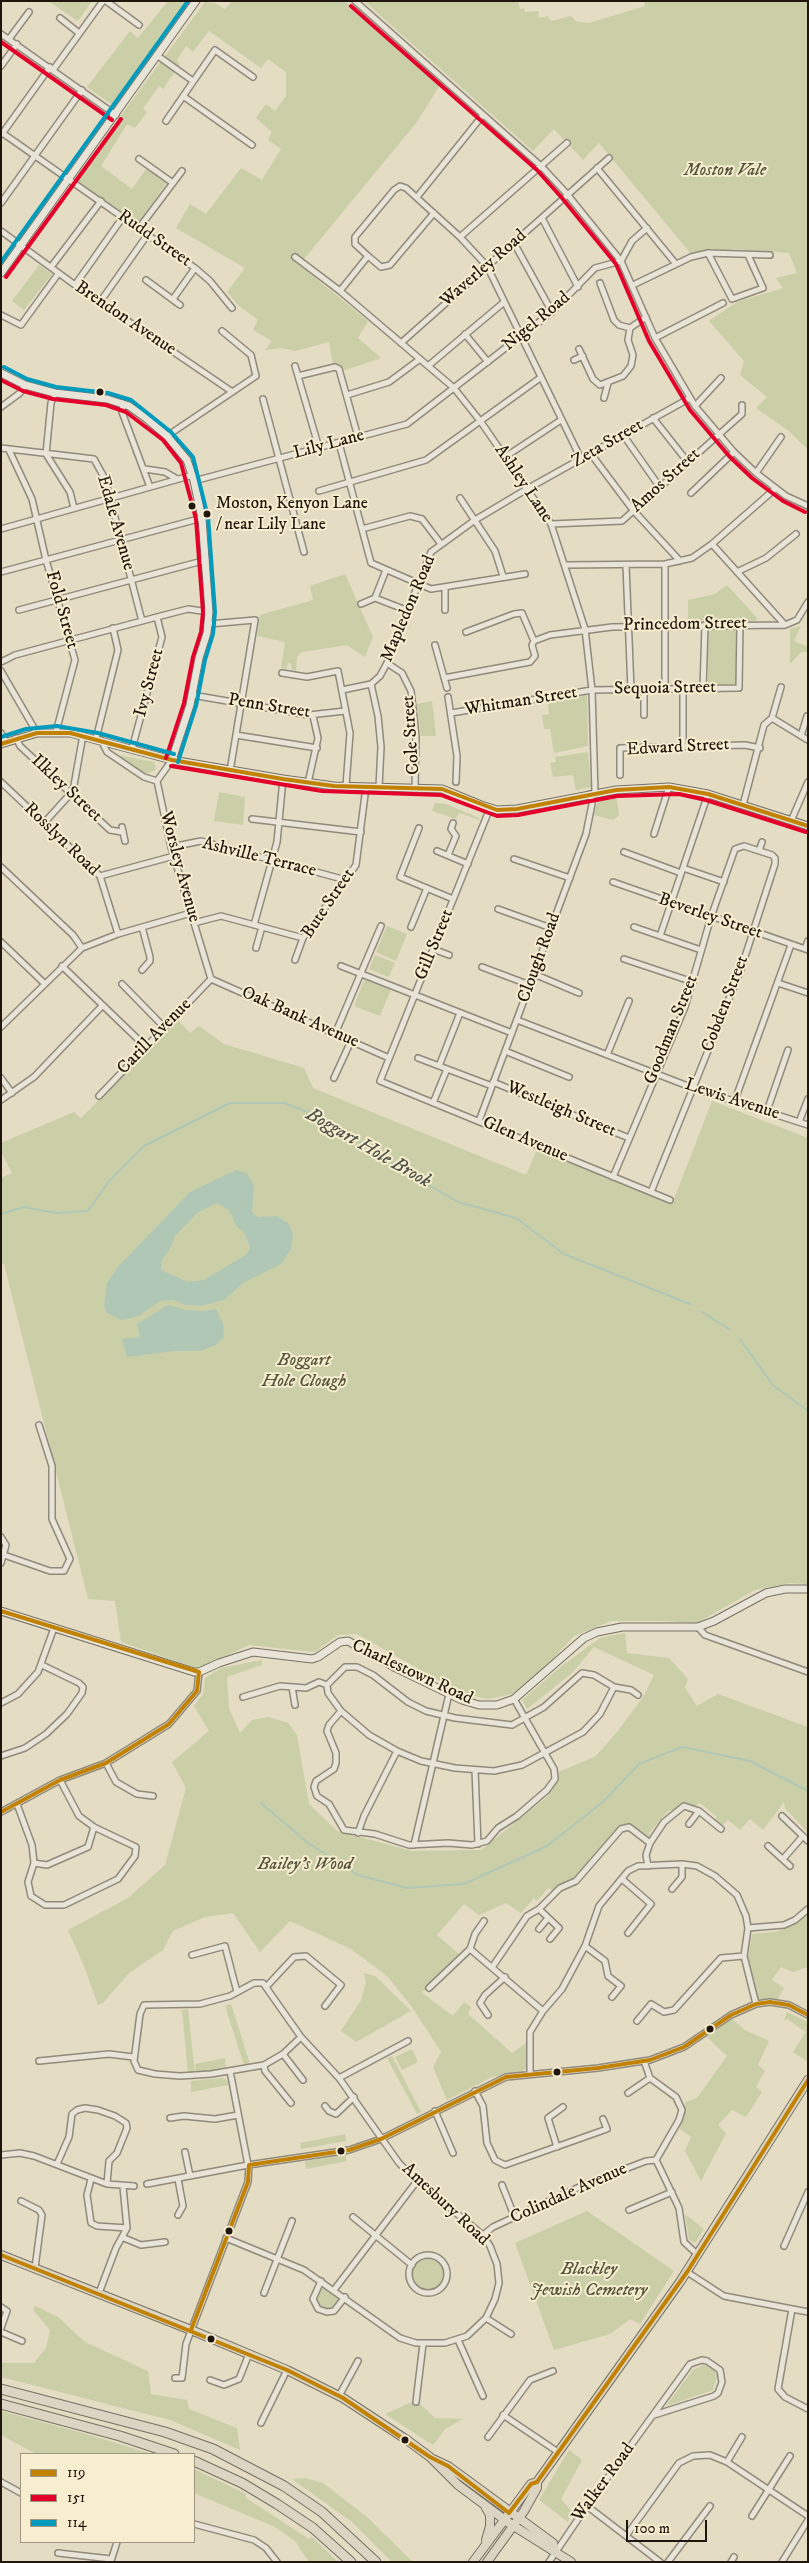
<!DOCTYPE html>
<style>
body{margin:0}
#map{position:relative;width:809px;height:2563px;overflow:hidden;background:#e4dcc3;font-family:"IM FELL DW Pica",serif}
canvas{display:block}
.frame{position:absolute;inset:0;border:2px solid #20160e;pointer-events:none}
.legend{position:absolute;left:20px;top:2453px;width:175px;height:90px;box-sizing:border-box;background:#f7edcf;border:1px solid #a19782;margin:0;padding:6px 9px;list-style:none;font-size:15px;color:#20160e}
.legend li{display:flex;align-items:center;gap:10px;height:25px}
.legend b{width:25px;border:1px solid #a19782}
.scale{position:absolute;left:626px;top:2520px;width:81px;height:22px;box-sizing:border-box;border:2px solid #20160e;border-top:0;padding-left:6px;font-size:15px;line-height:18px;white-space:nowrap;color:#20160e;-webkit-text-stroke:4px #f7edcf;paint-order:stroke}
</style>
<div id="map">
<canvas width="809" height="2563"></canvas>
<div class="frame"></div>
<ul class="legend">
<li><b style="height:6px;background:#c18204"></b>119</li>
<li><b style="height:6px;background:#e4002b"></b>151</li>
<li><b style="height:6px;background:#039abb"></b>114</li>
</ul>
<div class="scale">100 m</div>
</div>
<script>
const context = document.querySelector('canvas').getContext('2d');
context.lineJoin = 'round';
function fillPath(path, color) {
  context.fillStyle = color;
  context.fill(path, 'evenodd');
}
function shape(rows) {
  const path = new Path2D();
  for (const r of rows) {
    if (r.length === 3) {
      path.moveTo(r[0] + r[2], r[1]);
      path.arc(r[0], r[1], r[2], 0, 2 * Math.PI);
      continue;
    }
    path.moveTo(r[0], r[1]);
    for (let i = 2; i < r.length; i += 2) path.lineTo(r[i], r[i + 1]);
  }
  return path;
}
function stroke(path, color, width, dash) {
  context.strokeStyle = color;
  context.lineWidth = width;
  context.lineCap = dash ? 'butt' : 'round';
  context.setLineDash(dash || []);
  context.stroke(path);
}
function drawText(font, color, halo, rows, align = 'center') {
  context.font = font + ' "IM FELL DW Pica",serif';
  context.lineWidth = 4;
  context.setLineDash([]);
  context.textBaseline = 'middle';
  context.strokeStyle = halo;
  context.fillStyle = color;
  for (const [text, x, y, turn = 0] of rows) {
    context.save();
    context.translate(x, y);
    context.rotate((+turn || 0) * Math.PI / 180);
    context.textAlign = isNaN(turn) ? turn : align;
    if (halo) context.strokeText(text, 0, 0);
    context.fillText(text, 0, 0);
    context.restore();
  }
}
fillPath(shape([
 [48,1,92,1,78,21],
 [168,1,189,1,114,106,87,87,130,31,138,38],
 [232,1,345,1,441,83,417,122,299,265,368,321,358,338,381,358,345,370,333,364,329,342,295,351,281,348,265,350,272,341,253,330,258,320,238,305,227,292,245,268,176,228,190,204,206,214,241,168,262,180,281,149,268,140,272,132,256,118,266,104,275,111,286,96,286,72,268,59,261,68,209,31,193,52,186,46,177,60,180,65,163,89,159,86,143,109,147,112,135,128,127,124,101,166,132,189,146,169,167,182,137,225,74,179,205,2,215,3,225,9],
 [364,1,518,1,520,9,524,8,525,12,538,11,539,18,548,16,551,21,571,16,577,22,589,23,645,6,644,1,808,1,808,450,789,431,756,408,767,397,740,375,744,361,709,321,737,302,783,288,776,278,797,273,789,253,734,249,692,255,599,143,583,160,554,129,533,151],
 [39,265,52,274,24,310,12,301],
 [345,574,373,637,365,657,347,645,302,652,297,657,296,671,292,670,291,664,288,663,286,669,281,668,285,642,257,636,260,615,313,600,310,586],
 [727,585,758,619,755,621,688,622,688,600,715,594],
 [801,626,794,641,808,647,808,651,800,653,790,664,790,629],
 [707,630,736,630,737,684,708,684],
 [587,695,588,746,554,753,550,729,544,729,542,715,549,714,548,705,551,702],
 [432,701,436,736,421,736,417,704],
 [588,752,591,787,576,790,573,775,553,777,550,763,556,762,555,757],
 [119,755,154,762,156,770,146,774,117,756],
 [219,792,245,797,243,825,214,821],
 [616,795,619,815,613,820,594,815,598,799],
 [435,803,446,804,479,818,480,820,459,813,456,819,432,811],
 [387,926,407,934,396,961,376,952],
 [375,955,395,963,389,977,369,969],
 [365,978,391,989,380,1016,354,1006],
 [178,1020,190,1033,199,1026,224,1044,304,1068,313,1088,526,1175,537,1150,672,1204,712,1101,808,1138,808,1584,790,1583,755,1590,697,1623,662,1621,611,1621,574,1636,537,1676,512,1694,488,1699,461,1693,357,1634,338,1635,315,1652,249,1645,199,1669,121,1642,115,1601,88,1599,4,1264,1,1264,1,1178,12,1173,1,1152,1,1143,74,1112,81,1118],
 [625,1633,627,1653,669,1658,688,1679,685,1688,697,1706,718,1694,808,1727,808,1833,785,1808,784,1802,763,1830,750,1819,740,1830,728,1820,721,1827,713,1821,717,1817,700,1803,695,1806,683,1805,673,1810,668,1811,649,1833,651,1837,648,1839,627,1825,622,1827,576,1879,554,1892,548,1888,537,1901,534,1898,521,1913,506,1903,479,1915,464,1904,437,1935,461,1956,429,1988,421,1992,453,2016,464,2002,471,2007,468,2014,512,2053,526,2043,527,2067,522,2072,492,2077,447,2100,433,2067,441,2052,412,2007,387,1976,351,1949,290,1921,260,1952,233,1913,205,1917,173,1931,163,1950,129,1973,103,2003,98,2005,84,1966,68,1930,128,1898,165,1865,186,1788,172,1762,209,1731,194,1706,203,1694,205,1678,221,1668,262,1660,262,1665,227,1677,229,1708,240,1733,252,1720,269,1717,288,1723,297,1735,309,1804,337,1831,412,1851,481,1850,548,1796,559,1772,596,1756,618,1731,643,1697,654,1675,594,1647,572,1673,527,1709,522,1700,563,1665,600,1638],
 [808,1913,808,1967,793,1972,781,1967,772,1980,784,1988,776,2002,757,2002,755,1985,748,1958,752,1934,776,1932,794,1925],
 [364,1973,375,1976,411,2011,356,2042,341,2031,361,2000,366,1982],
 [231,2004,250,2064,244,2065,225,2006],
 [188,2009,195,2073,188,2073,182,2010],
 [787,2012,808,2022,808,2062,793,2052,806,2032,787,2019,784,2021],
 [732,2019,745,2030,769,2041,758,2065,765,2071,756,2087,762,2092,746,2117,732,2110,718,2125,726,2133,701,2181,685,2151,691,2137,679,2128,685,2102,697,2098,727,2056,707,2037],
 [412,2049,418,2062,402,2070,395,2057],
 [392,2056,421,2112,417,2114,387,2058],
 [225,2058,226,2068,196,2073,195,2064],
 [223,2078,228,2081,228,2085,191,2092,191,2081],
 [345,2134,346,2141,301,2149,300,2143],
 [345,2154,347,2161,306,2169,305,2161],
 [587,2211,674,2271,640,2324,630,2319,610,2334,554,2350,515,2243],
 [685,2214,704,2229,695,2243,689,2240],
 [428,2275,16],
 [322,2287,339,2300,334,2308,324,2309,318,2305,316,2298],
 [35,2306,58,2317,85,2342,148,2371,151,2394,187,2400,189,2409,237,2428,240,2450,170,2420,1,2377,1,2363,34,2363,46,2348,50,2330,33,2310],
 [704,2365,715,2371,717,2377,713,2390,666,2406,693,2370],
 [412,2402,420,2404,435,2418,463,2419,445,2429,433,2445,385,2414],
 [1,2411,83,2433,152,2454,36,2454,1,2435],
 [569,2450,582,2460,561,2499,572,2512,568,2522,539,2500],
 [194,2469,246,2494,246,2498,309,2539,312,2537,338,2562,309,2562,295,2541,275,2527,194,2493],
 [305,2478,323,2483,367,2517,413,2562,392,2562,352,2522,292,2479]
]), '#cacfa8');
fillPath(shape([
 [236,1170,247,1173,254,1185,252,1212,258,1217,277,1216,288,1223,293,1234,291,1249,281,1264,243,1283,224,1300,201,1306,186,1305,173,1300,160,1301,139,1316,121,1320,107,1313,104,1305,107,1283,117,1268,190,1192],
 [217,1203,229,1210,237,1227,244,1232,250,1247,247,1254,204,1280,188,1282,161,1270,161,1262,172,1245,174,1237,197,1213],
 [168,1305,185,1310,205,1311,216,1309,223,1324,224,1337,216,1345,200,1351,174,1351,127,1357,122,1339,140,1337,137,1324]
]), '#b1c7b6');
stroke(shape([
 [1,1214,24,1207,56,1213,88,1211,110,1180,144,1146,230,1103,284,1103,321,1117,411,1175,458,1202,516,1218,564,1254,690,1304],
 [702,1312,729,1329],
 [740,1339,773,1385,808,1411],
 [261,1803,308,1843,358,1875,407,1888,464,1884,547,1846,604,1801,639,1764,682,1747,750,1761,808,1791]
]), '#b1c7b6', 2);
const street = shape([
 [106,1,139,25],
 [355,1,541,166,567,194,621,261,655,338,695,406,734,452,756,473,786,496,808,506],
 [60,18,79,33],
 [1,34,116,115],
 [9,39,29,12],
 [158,56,193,81],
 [1,66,17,44],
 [53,70,103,1],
 [183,96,252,145],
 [166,121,215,50,253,77],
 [1,132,195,268,210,281,232,308],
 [2,134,50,67],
 [139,159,173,183],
 [597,168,676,264],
 [417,197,483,115],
 [1,203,82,90],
 [542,218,578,287],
 [139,228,182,171],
 [1,231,75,285,231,391],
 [460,237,567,143],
 [514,243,552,312],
 [708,253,732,299,763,288,748,255],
 [368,256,355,244,355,237,394,190,400,186,406,188,460,237,487,266,581,459],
 [295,257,340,291,454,388,481,422,551,524,585,629,592,690,595,793],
 [51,267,101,201],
 [146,280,180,305],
 [600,283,614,320,619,325,630,328],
 [75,285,123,217],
 [633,285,691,257,708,253,770,255],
 [340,291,368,256,381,267,390,265,434,213],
 [173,299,195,268],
 [100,302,148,234],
 [1,315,21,325,58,274],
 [465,334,488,362],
 [655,338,723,303],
 [401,343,609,158],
 [579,349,593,379,600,385,623,376,631,366,633,355,628,340,630,328,646,317],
 [574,360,583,356],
 [295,366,319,448],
 [428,366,503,303],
 [298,376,335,367,339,369,358,437],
 [55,393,51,403,46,454,70,492,74,508],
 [347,395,389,382,420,359],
 [604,398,608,383],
 [263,399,304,552],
 [123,403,122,412,150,487],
 [695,406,721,378],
 [1,407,20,393,25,385],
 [653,418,687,461],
 [167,436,256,376,251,355,222,331],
 [624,436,659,486],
 [339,443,371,563,431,589,525,574],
 [1,448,94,459,105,479,142,621],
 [9,450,32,499,46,560,75,660,56,732],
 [591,454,633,510,680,561],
 [505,457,561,420],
 [145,469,165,472,177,479],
 [756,473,781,437],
 [194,481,407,424,552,312,595,268,621,261,632,241,647,228],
 [319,491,426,460,540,378],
 [691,493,734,452],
 [460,498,495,551,503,576],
 [551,524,622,521,742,414,742,405],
 [1,529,193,475],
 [362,529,410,516,422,519,441,544],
 [712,544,785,625],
 [665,564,665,689],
 [566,565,665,564,692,558,712,544,776,488],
 [626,565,631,690],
 [1,572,202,518],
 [737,572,766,558,796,534],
 [445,588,445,610],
 [375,598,406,610],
 [361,604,375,598,386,570],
 [19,610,206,560],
 [209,624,255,620,230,771],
 [466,632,514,614,522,613,534,641],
 [435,645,447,688],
 [1,662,15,655,157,617,188,609,209,612],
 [387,663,402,673,411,691,416,736,415,788],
 [1,671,37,733],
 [282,673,307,677,338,671,350,733,346,786],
 [444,678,530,662,535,656,532,645,534,641,550,635,612,627,785,625,797,620,808,602],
 [371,684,378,716,381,747,379,787],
 [703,689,705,625],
 [342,690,371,684,380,676,387,663,431,552,475,520,527,489,690,398],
 [192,695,309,715,345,711],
 [448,697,457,756,456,782],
 [451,713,592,690,739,688,740,624],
 [644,715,644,690],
 [772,718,808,740],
 [1,733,6,742],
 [236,735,317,748],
 [801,736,807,716],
 [16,738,20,746,110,830,122,832],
 [96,739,118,650,113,628],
 [101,740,107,752,144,777,157,781],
 [683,746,683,689],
 [132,749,162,637,157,617],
 [172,760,157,781,171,847,211,979],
 [620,775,620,748,745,745,760,748],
 [1,782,100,876,118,934],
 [308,783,318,738,313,716],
 [743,805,764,725,772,718,781,687],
 [490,808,380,1081,670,1200],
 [252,819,361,832],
 [791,821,808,782],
 [44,823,73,791,83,735],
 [122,827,125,841],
 [419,828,400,877,453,899],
 [654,834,669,787],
 [171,847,201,841,346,880],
 [437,851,468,864],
 [759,851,762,842],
 [624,852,681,873],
 [448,855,456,836,451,829,453,823],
 [514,859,570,878],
 [1,867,73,935,82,948],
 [683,868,724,882],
 [100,876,174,856],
 [613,882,808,950],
 [498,909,551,928],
 [194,923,221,916,303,938],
 [254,925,277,842,283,779],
 [142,927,150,957,150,961,142,970],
 [411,927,427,888],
 [634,927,701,950],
 [660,936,708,794],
 [1,942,45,984],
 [256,948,262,927],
 [433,949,449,955],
 [805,949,808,941],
 [624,959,693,982],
 [295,960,303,938,356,865,366,787],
 [62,966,145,1046],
 [341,966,512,1033],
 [482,967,530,985],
 [534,974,579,993],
 [211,979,389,1058],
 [778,983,808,993],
 [122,984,164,1027],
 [517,1020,693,1088,808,1125],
 [1,1027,82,948,118,934,191,913],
 [335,1034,381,926],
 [505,1051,569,1077],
 [607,1055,629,1001],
 [418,1058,492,1086],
 [439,1066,460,1013],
 [1,1078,12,1093],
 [334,1078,351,1041],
 [493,1082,629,1138],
 [99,1096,211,979],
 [1,1100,34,1077,102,1006],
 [735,1100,791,945],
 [433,1103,447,1069],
 [767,1111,788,1050],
 [479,1121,586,834,592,804,591,794],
 [799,1122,808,1099],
 [613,1177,685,1007,711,917,735,849,744,846,772,855,775,858,775,864,741,969,651,1192],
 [1,1537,6,1545,1,1563],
 [4,1555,50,1571,64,1571,70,1559,52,1519,52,1466,39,1425],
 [698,1627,705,1635,808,1672],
 [292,1687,295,1705],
 [614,1687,600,1714,583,1732,522,1765,494,1771,455,1768,421,1761,397,1751,369,1735,341,1711,328,1693,327,1685,345,1667,357,1667,373,1675,408,1702,426,1711,455,1718,512,1725,544,1707,582,1673,594,1675,614,1687,631,1690,638,1695],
 [243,1697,280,1686,306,1688,319,1682,327,1685],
 [1,1703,18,1694,38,1672,54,1628],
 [341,1711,329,1725,327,1731,336,1753,336,1763,334,1769,316,1781,314,1787,317,1796,329,1804,344,1830,375,1834,409,1845,448,1843,472,1845,487,1841,498,1828,517,1816,547,1790,555,1779,554,1769,514,1699],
 [1,1756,25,1748,46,1734,67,1714,82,1693,83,1687,79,1683,42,1665],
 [106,1763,116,1782,137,1794,153,1796],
 [475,1770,478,1844],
 [17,1804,32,1845,34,1863,28,1882,31,1896,45,1905,64,1905,118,1879,135,1856,136,1847,94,1827,79,1816,60,1780],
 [1,1812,60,1780,106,1763,169,1724,197,1691,199,1672],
 [782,1816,808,1841],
 [689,1824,699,1811],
 [358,1833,364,1816,397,1751],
 [414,1845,449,1694],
 [768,1846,790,1866],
 [783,1859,803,1836],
 [34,1863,47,1865,88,1847,94,1827],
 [648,1866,646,1855,650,1843,664,1822,684,1806,699,1811,721,1829],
 [622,1879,651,1904,628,1933],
 [672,1889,682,1877,682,1864],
 [539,1909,559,1928,550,1939],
 [484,1921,475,1934,470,1949,543,2011],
 [748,1928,784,1925,795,1920,808,1909],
 [539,1929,548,1918],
 [585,1946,605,1961,608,1976,621,1986,612,1997],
 [192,1955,225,1946,237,1992],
 [493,1966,527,1916,539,1909,560,1888,576,1881,621,1829,629,1827,650,1843],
 [267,1986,294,1957,306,1956,341,1985,325,2006],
 [429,1988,470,1949],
 [488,2015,480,2003,485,1995,505,1977],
 [637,2021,651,2004,664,2012,674,2010,721,1958,744,1956],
 [283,2054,303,2080],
 [39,2061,109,2054,133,2057],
 [644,2061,650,2078,676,2097,682,2110,679,2120,656,2160],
 [264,2065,265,2071,291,2103],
 [230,2071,248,2165],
 [530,2073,530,2032,543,2011,562,1989,585,1946,599,1906,628,1871,638,1866,682,1864,697,1866,715,1876,737,1895,746,1916,748,1928,744,1956,756,2004],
 [339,2078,408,2041],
 [475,2091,483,2106,487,2143,495,2160,505,2165,607,2129,603,2119],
 [628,2093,650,2078],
 [325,2106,329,2111,336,2114,354,2097],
 [435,2111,453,2153],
 [170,2118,184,2116,215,2119,238,2115],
 [557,2147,548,2118,563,2107],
 [185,2152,190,2176],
 [1,2155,20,2153,34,2156,107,2184,134,2186],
 [656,2160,679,2208,684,2242,698,2255],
 [57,2164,69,2137,72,2114,77,2110,85,2108,98,2110,115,2116,126,2123,127,2128,117,2153,109,2161,107,2184],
 [91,2179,87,2195,91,2223,97,2226,127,2228],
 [147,2184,248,2165,349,2150,381,2139,506,2077,598,2068,650,2060,684,2047,731,2015,756,2004,770,2002,789,2005,808,2015],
 [502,2185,515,2218],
 [21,2201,39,2210,42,2215,35,2268],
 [629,2210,672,2192],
 [178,2215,183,2206,178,2179],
 [353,2217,412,2265],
 [483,2235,493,2227,586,2184,646,2161,656,2160],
 [124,2238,141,2245,165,2242],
 [226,2238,304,2270,400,2338,416,2343,445,2343,467,2336,486,2318,495,2299,499,2283,497,2264,490,2246,483,2235,417,2181,399,2163,339,2078,301,2037,263,1983,254,1983,230,1996,200,2004,144,2005,140,2014,134,2061,138,2070,155,2074,180,2076,211,2074,264,2065,283,2054,301,2037],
 [784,2246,808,2192],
 [428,2274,19],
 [687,2272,724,2296,808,2312],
 [321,2281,313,2299,318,2309,327,2312,334,2311,345,2297],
 [334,2290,417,2181],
 [99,2293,116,2248,127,2228,123,2187],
 [264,2293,292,2221],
 [1,2307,7,2311,1,2328],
 [792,2309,778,2389,785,2397,808,2409],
 [486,2318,511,2334],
 [1,2332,22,2341],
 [458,2340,483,2396],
 [175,2378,182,2378,186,2344,248,2182,249,2165],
 [210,2380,224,2385,239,2379,249,2354],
 [339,2396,358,2361],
 [416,2402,423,2344],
 [503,2415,558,2452],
 [261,2423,287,2370],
 [488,2437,530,2380,553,2371],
 [727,2462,742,2437],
 [1,2482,21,2493],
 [587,2506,660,2562],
 [752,2516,790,2456],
 [194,2524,254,2540,266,2548,277,2562],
 [626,2536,679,2463,693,2456,710,2455,727,2462,808,2516],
 [58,2553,111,2559],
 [111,2561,117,2542],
 [549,2562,587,2506,690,2364,702,2360,707,2361,720,2370,722,2382,718,2393,714,2396,654,2415],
 [668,2562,710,2506],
 [731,2562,734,2557],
 [782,2562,808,2520]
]);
const secondary = shape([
 [1,273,196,1],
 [1,373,25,385,55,393,107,399,129,406,146,418,167,436,187,460,194,481,202,518,209,612,207,633,199,658,190,705,172,760],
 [1,744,37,733,70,733,172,760,283,779,334,786,442,789,481,805,497,810,517,809,616,790,669,787,708,794,808,826],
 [1,1611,194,1672,199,1672,219,1663,253,1652,312,1659,318,1657,340,1642,348,1641,396,1668,462,1700,479,1705,497,1705,514,1699,584,1638,597,1632,622,1627,698,1627,714,1621,766,1593,785,1589,808,1589]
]);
const primary = shape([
 [1,2255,191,2330,287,2370,343,2398,407,2440,430,2457,458,2485,509,2523,571,2562],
 [433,2459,448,2466,553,2543,555,2551],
 [486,2508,490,2515,490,2526,486,2540],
 [473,2562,531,2484,537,2482,680,2282,808,2080],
 [487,2562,524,2511,537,2488,537,2482]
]);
const highway = shape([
 [1,2389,165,2432,213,2449,284,2486,322,2512,376,2562],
 [1,2404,120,2436,174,2454],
 [194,2461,242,2483,277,2504,313,2528,351,2562]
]);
stroke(street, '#908a7c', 8);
stroke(secondary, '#757063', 9);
stroke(primary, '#757063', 10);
stroke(highway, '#757063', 11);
stroke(street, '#e9e4d8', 5);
stroke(secondary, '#e9e4d8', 7);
stroke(primary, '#dcd5c3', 8);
stroke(highway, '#dcd5c3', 9);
stroke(shape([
 [1,744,37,733,70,733,172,760,283,779,334,786,442,789,497,810,517,809,616,790,669,787,708,794,808,826],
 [1,1611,199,1672],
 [1,1812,60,1780,106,1763,169,1724,197,1691,199,1672],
 [1,2255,287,2370,343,2398,430,2457,448,2466,509,2513],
 [191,2330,248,2182,249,2165,349,2150,381,2139,506,2077,598,2068,650,2060,684,2047,731,2015,756,2004,770,2002,789,2005,808,2015],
 [509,2513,531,2484,537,2482,687,2272,808,2080]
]), '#c18204', 4);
stroke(shape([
 [351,6,537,170,562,198,616,264,649,341,690,410,729,456,752,478,783,501,805,512],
 [1,42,112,120],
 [6,277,121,119],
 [1,380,23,391,53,399,106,405,126,412,163,440,181,463,196,519,203,612,201,632,193,657,184,703,166,758],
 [171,766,322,791,441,795,497,816,518,815,617,796,679,794,706,800,806,832]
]), '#e4002b', 4);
stroke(shape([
 [1,262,188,1],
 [4,367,27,379,56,387,108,393,131,400,171,432,193,457,208,517,215,612,213,634,205,660,196,706,178,762],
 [1,737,26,729,57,726,98,733,174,754]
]), '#039abb', 4);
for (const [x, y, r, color] of [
 [100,392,4.5,"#20160e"],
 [192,506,4.5,"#20160e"],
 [207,514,4.5,"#20160e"],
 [710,2029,4.5,"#20160e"],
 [557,2072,4.5,"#20160e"],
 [341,2151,4.5,"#20160e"],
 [229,2231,4.5,"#20160e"],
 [211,2339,4.5,"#20160e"],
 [405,2440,4.5,"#20160e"]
]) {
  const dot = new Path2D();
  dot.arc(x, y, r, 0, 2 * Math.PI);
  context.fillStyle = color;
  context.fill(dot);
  stroke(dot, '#f7edcf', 2);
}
drawText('17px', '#20160e', '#f7edcf', [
 ["Moston, Kenyon Lane",216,504],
 ["/ near Lily Lane",216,525]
], 'left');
drawText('italic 18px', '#54533c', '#f7edcf', [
 ["Moston Vale",725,171],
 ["Boggart",304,1361],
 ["Hole Clough",304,1382],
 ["Bailey's Wood",305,1865],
 ["Blackley",589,2270],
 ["Jewish Cemetery",589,2291]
]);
drawText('18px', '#20160e', '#f7edcf', [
 ["Rudd Street",154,239,35],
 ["Waverley Road",484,269,-41],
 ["Brendon Avenue",125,319,34],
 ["Nigel Road",537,322,-40],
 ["Zeta Street",608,444,-30],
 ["Lily Lane",329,445,-15],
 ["Amos Street",666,481,-42],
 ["Ashley Lane",523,484,56],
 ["Edale Avenue",115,523,74],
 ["Mapledon Road",409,609,-67],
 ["Fold Street",61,610,74],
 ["Princedom Street",685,625,-1],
 ["Ivy Street",150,683,-75],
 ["Sequoia Street",665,689,-1],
 ["Whitman Street",521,702,-9],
 ["Penn Street",269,707,9],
 ["Cole Street",412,735,-94],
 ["Edward Street",678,748,-3],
 ["Ilkley Street",66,789,43],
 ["Rosslyn Road",61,840,44],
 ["Ashville Terrace",259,858,14],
 ["Worsley Avenue",179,867,75],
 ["Bute Street",329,904,-56],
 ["Beverley Street",710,917,19],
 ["Gill Street",435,945,-68],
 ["Clough Road",540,958,-70],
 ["Cobden Street",726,1004,-69],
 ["Oak Bank Avenue",300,1018,24],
 ["Goodman Street",672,1030,-68],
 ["Carill Avenue",155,1037,-46],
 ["Lewis Avenue",732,1100,18],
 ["Westleigh Street",561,1110,23],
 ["Glen Avenue",525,1140,23],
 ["Charlestown Road",412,1673,25],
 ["Colindale Avenue",569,2194,-24],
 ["Amesbury Road",445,2205,43],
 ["Walker Road",604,2483,-54]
]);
drawText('italic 19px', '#4b5147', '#f7edcf', [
 ["Boggart Hole Brook",368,1149,30]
]);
</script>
